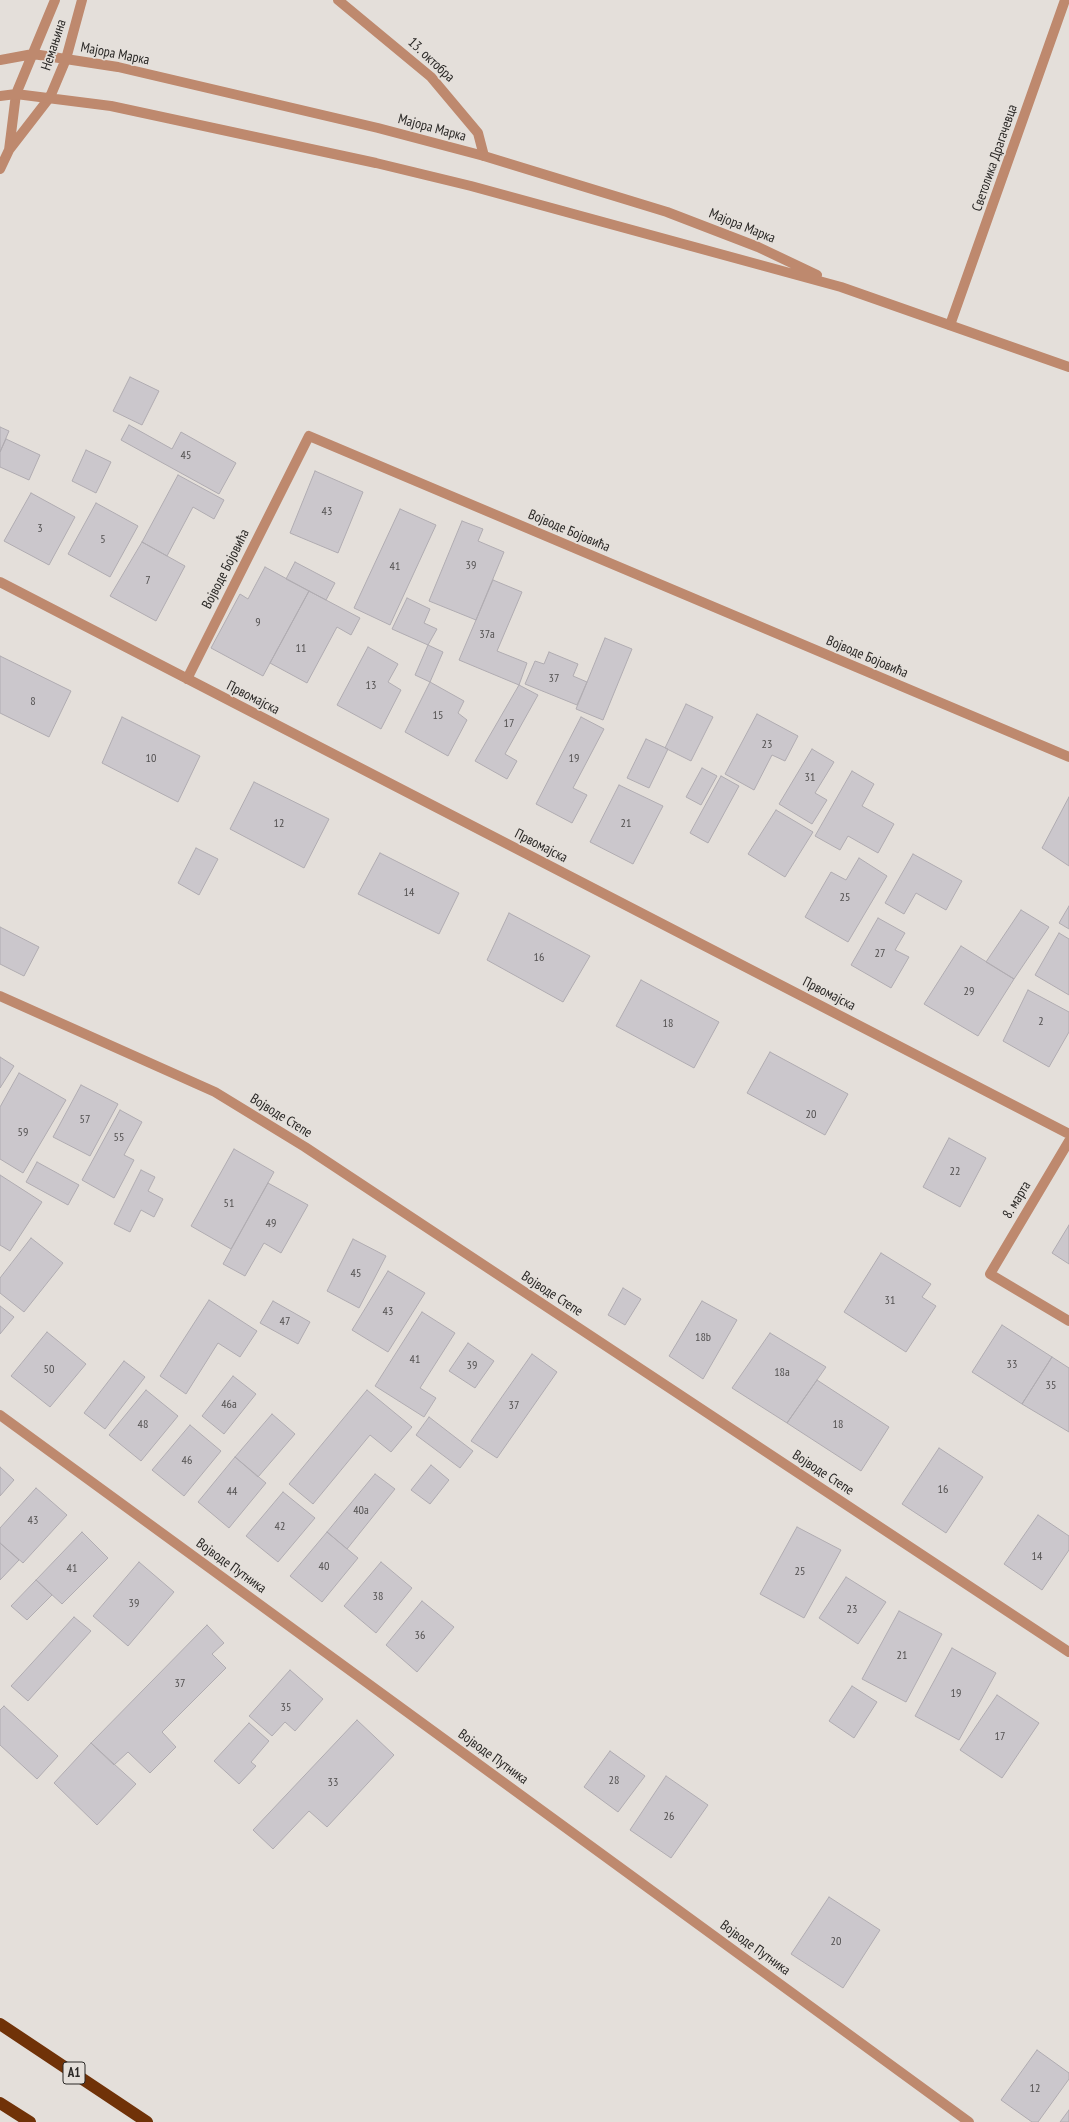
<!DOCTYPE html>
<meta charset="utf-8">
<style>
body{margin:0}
canvas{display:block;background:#e4dfda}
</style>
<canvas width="1069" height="2122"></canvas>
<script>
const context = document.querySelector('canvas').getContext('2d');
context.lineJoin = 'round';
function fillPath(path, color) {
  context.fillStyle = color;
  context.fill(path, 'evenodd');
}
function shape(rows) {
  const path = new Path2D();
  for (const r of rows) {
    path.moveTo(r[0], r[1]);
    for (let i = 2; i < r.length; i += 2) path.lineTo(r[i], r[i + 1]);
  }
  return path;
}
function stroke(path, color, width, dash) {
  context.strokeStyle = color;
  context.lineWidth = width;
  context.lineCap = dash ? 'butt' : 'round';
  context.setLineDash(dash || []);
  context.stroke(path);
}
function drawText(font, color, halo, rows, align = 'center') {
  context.font = font + ' "PT Sans Narrow",sans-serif';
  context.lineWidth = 3.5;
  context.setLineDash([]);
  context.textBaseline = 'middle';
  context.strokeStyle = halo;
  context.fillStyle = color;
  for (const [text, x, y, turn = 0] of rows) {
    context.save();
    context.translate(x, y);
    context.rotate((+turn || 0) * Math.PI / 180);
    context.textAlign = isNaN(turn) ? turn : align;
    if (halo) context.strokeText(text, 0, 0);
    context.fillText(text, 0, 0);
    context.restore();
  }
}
const building = shape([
 [130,377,159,391,142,425,113,411,130,377],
 [129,425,172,449,181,432,236,463,219,494,121,440,129,425],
 [0,427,9,431,0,452,0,427],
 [6,439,40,455,29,480,0,467,0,452,6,439],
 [86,450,111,462,96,493,72,481,86,450],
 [315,471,363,492,338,553,290,533,315,471],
 [178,475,224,500,214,519,193,507,167,556,142,542,178,475],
 [31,493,75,517,49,565,4,541,31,493],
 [96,503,138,526,110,577,68,554,96,503],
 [400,509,436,525,390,625,354,608,400,509],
 [462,521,483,529,478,541,504,552,476,620,429,601,462,521],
 [142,542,185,566,156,621,110,596,142,542],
 [295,562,335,583,326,600,286,579,295,562],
 [265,567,309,591,263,676,211,648,240,594,248,599,265,567],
 [493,580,522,592,497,651,527,663,519,685,459,660,493,580],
 [309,591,360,618,351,635,337,627,307,683,270,663,309,591],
 [407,598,430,609,424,623,437,629,428,645,392,629,407,598],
 [605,638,632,649,603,720,576,709,605,638],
 [428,645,443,652,430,682,415,675,428,645],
 [368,647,398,664,388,682,401,690,381,729,337,705,368,647],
 [549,652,578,664,573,676,587,682,577,705,525,684,535,661,544,664,549,652],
 [0,656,71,691,49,737,0,713,0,656],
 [430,682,464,701,458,713,467,720,448,756,405,732,430,682],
 [519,685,538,695,505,754,517,761,507,779,475,761,519,685],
 [686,704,713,717,691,761,665,748,686,704],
 [757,714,798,736,785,761,772,755,754,790,725,774,757,714],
 [122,717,200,756,178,802,102,763,122,717],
 [581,717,604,729,573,788,587,795,572,823,536,804,581,717],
 [646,739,668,749,649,788,627,778,646,739],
 [812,749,834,762,815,793,827,800,812,824,779,804,812,749],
 [702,768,717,776,701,805,686,797,702,768],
 [852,771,874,784,862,806,894,824,878,853,848,836,840,850,815,836,852,771],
 [721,776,739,786,708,843,690,833,721,776],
 [254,782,329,819,304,868,230,829,254,782],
 [619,785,663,806,633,864,590,842,619,785],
 [1069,797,1069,866,1042,848,1069,797],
 [776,810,813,832,785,877,748,854,776,810],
 [196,848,218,859,199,895,178,883,196,848],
 [380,853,459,893,439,934,358,894,380,853],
 [913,854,962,881,946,910,916,893,904,914,885,903,913,854],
 [859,858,887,876,848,942,805,917,831,872,846,880,859,858],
 [1069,906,1069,929,1059,923,1069,906],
 [1021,910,1049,927,1014,979,986,962,1021,910],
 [509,913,590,956,563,1002,487,960,509,913],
 [878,918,905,933,895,950,909,957,891,988,851,965,878,918],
 [0,927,39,947,24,976,0,964,0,927],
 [1059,933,1069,939,1069,995,1035,975,1059,933],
 [961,946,1014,979,978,1036,924,1004,961,946],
 [641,980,719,1022,694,1068,616,1026,641,980],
 [1028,990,1069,1012,1069,1032,1049,1067,1003,1041,1028,990],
 [770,1052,848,1094,825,1135,747,1093,770,1052],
 [0,1057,14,1066,0,1088,0,1057],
 [19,1073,66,1100,23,1173,0,1159,0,1107,19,1073],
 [81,1085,118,1104,90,1156,53,1137,81,1085],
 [120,1110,142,1122,124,1155,134,1160,114,1198,82,1180,120,1110],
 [949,1138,986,1158,960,1207,923,1187,949,1138],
 [234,1149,274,1172,231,1249,191,1226,234,1149],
 [37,1162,79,1185,68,1205,26,1182,37,1162],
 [141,1170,155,1177,148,1191,163,1199,154,1217,141,1210,130,1232,114,1224,141,1170],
 [0,1175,42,1202,10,1251,0,1245,0,1175],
 [268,1183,308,1205,281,1253,264,1243,245,1276,223,1264,268,1183],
 [1069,1225,1069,1264,1052,1253,1069,1225],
 [31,1238,63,1263,24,1312,0,1293,0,1278,31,1238],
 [353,1239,386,1256,359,1308,327,1291,353,1239],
 [881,1253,931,1284,922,1297,936,1306,906,1352,844,1312,881,1253],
 [388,1271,425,1293,388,1352,352,1330,388,1271],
 [623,1288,641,1299,625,1325,608,1315,623,1288],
 [209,1300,257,1331,240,1357,218,1343,186,1394,160,1376,209,1300],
 [273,1301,310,1322,298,1344,260,1323,273,1301],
 [702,1301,737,1320,703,1379,669,1356,702,1301],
 [0,1306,14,1317,0,1334,0,1306],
 [422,1312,455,1333,420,1388,436,1398,424,1417,375,1386,422,1312],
 [1002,1325,1052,1357,1022,1404,972,1372,1002,1325],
 [47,1332,86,1364,50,1407,11,1376,47,1332],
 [770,1333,826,1367,787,1423,732,1388,770,1333],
 [468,1343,494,1361,475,1388,449,1371,468,1343],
 [532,1354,557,1372,497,1458,471,1441,532,1354],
 [1052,1357,1069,1368,1069,1432,1022,1404,1052,1357],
 [124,1361,145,1377,105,1429,84,1413,124,1361],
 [233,1376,256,1394,224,1434,202,1416,233,1376],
 [817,1380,889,1427,861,1471,787,1423,817,1380],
 [146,1390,178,1416,141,1461,109,1435,146,1390],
 [367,1390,412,1427,391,1452,370,1435,313,1504,289,1484,367,1390],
 [272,1414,295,1434,258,1477,235,1457,272,1414],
 [429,1417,473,1451,460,1468,416,1435,429,1417],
 [190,1425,221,1451,184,1496,152,1470,190,1425],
 [939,1448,983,1477,946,1533,902,1504,939,1448],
 [235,1457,266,1483,229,1528,198,1502,235,1457],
 [431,1465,449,1480,430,1504,411,1490,431,1465],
 [0,1467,14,1480,0,1496,0,1467],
 [375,1474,395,1489,347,1549,327,1532,375,1474],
 [36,1488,67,1515,23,1563,0,1543,0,1528,36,1488],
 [283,1492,315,1518,278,1562,246,1536,283,1492],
 [1038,1515,1069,1536,1069,1550,1042,1590,1004,1564,1038,1515],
 [797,1527,841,1550,804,1618,760,1594,797,1527],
 [82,1532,108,1558,62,1604,36,1580,82,1532],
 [327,1532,358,1558,322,1602,290,1576,327,1532],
 [0,1543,19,1560,0,1580,0,1543],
 [139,1562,174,1592,128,1646,93,1616,139,1562],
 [381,1562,412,1588,376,1633,344,1606,381,1562],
 [846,1577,886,1602,858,1644,819,1618,846,1577],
 [36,1580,52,1595,27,1620,11,1606,36,1580],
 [422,1601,454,1627,417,1672,386,1645,422,1601],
 [899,1611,942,1634,906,1702,862,1679,899,1611],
 [74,1617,91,1631,28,1701,11,1686,74,1617],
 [207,1625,224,1643,212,1654,226,1668,162,1732,176,1747,150,1773,128,1752,114,1765,91,1743,207,1625],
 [952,1648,996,1673,959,1740,915,1716,952,1648],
 [290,1670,323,1699,295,1731,285,1722,272,1736,249,1716,290,1670],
 [852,1686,877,1702,854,1738,829,1721,852,1686],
 [997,1695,1039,1723,1002,1778,960,1750,997,1695],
 [4,1706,58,1756,37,1779,0,1745,0,1710,4,1706],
 [357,1720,394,1755,327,1827,309,1811,273,1849,253,1830,357,1720],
 [249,1723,269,1741,251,1762,256,1766,239,1784,214,1761,249,1723],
 [91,1743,136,1784,97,1825,54,1783,91,1743],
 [610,1751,645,1776,618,1812,584,1787,610,1751],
 [666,1776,708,1805,671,1858,630,1830,666,1776],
 [829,1897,880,1930,843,1988,791,1954,829,1897],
 [1037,2050,1069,2073,1069,2079,1038,2122,1032,2122,1001,2100,1037,2050],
 [1069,2110,1069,2122,1060,2122,1069,2110]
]);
fillPath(building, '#cbc7cc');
stroke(building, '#b0acb1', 1);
stroke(shape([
 [338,0,431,77,478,133,484,156],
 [9,150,16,94],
 [0,169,9,150,50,97],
 [950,325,1065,0],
 [0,582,1069,1134],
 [187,679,309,436,1069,757],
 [0,996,215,1092,305,1147,1069,1652],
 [1069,1141,990,1274,1069,1321],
 [0,1415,969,2122]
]), '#be896e', 10);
stroke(shape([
 [0,60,33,54,118,67,378,128,484,156,667,212,758,247,817,275],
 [16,94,55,0],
 [0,96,16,94,111,106,376,163,471,186,841,287,1069,367],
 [50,97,66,59,82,0]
]), '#be896e', 10);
stroke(shape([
 [0,2024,147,2122],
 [0,2103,30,2122]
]), '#703208', 12);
drawText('12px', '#525050', null, [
 ["45",186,456],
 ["43",327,512],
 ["3",40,529],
 ["5",103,540],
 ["39",471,566],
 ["41",395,567],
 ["7",148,581],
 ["9",258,623],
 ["37a",487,635],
 ["11",301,649],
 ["37",554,679],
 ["13",371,686],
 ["8",33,702],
 ["15",438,716],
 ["17",509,724],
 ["23",767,745],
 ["10",151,759],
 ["19",574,759],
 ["31",810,778],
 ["12",279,824],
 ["21",626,824],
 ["14",409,893],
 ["25",845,898],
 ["27",880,954],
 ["16",539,958],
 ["29",969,992],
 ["2",1041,1022],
 ["18",668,1024],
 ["20",811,1115],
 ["57",85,1120],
 ["59",23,1133],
 ["55",119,1138],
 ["22",955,1172],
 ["51",229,1204],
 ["49",271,1224],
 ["45",356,1274],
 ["31",890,1301],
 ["43",388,1312],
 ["47",285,1322],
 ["18b",703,1338],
 ["41",415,1360],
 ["33",1012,1365],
 ["39",472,1366],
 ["50",49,1370],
 ["18a",782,1373],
 ["35",1051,1386],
 ["46a",229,1405],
 ["37",514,1406],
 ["48",143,1425],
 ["18",838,1425],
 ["46",187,1461],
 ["16",943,1490],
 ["44",232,1492],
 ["40a",361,1511],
 ["43",33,1521],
 ["42",280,1527],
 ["14",1037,1557],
 ["40",324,1567],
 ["41",72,1569],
 ["25",800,1572],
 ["38",378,1597],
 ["39",134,1604],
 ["23",852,1610],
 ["36",420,1636],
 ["21",902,1656],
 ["37",180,1684],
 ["19",956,1694],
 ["35",286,1708],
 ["17",1000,1737],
 ["28",614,1781],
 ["33",333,1783],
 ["26",669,1817],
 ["20",836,1942],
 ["12",1035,2089]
]);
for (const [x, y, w] of [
 [74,2073,22]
]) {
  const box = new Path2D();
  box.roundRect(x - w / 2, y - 11, w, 22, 3);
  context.fillStyle = '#e4dfda';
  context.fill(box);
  stroke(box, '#2a2826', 1);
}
drawText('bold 13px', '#2a2826', null, [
 ["A1",74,2073]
]);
drawText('14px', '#2a2826', '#e4dfda', [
 ["Немањина",54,45,-72],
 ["Мајора Марка",115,54,11],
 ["13. октобра",431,60,43],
 ["Мајора Марка",432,128,15],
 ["Светолика Драгачевца",995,158,-71],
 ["Мајора Марка",742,226,22],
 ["Војводе Бојовића",569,531,23],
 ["Војводе Бојовића",226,569,-63],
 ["Војводе Бојовића",867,657,23],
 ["Првомајска",253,698,27],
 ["Првомајска",541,846,27],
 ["Првомајска",829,994,27],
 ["Војводе Степе",281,1116,32],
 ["8. марта",1017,1200,-59],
 ["Војводе Степе",552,1294,33],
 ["Војводе Степе",823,1473,33],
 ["Војводе Путника",231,1566,36],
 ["Војводе Путника",493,1757,36],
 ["Војводе Путника",755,1948,36]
]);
</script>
